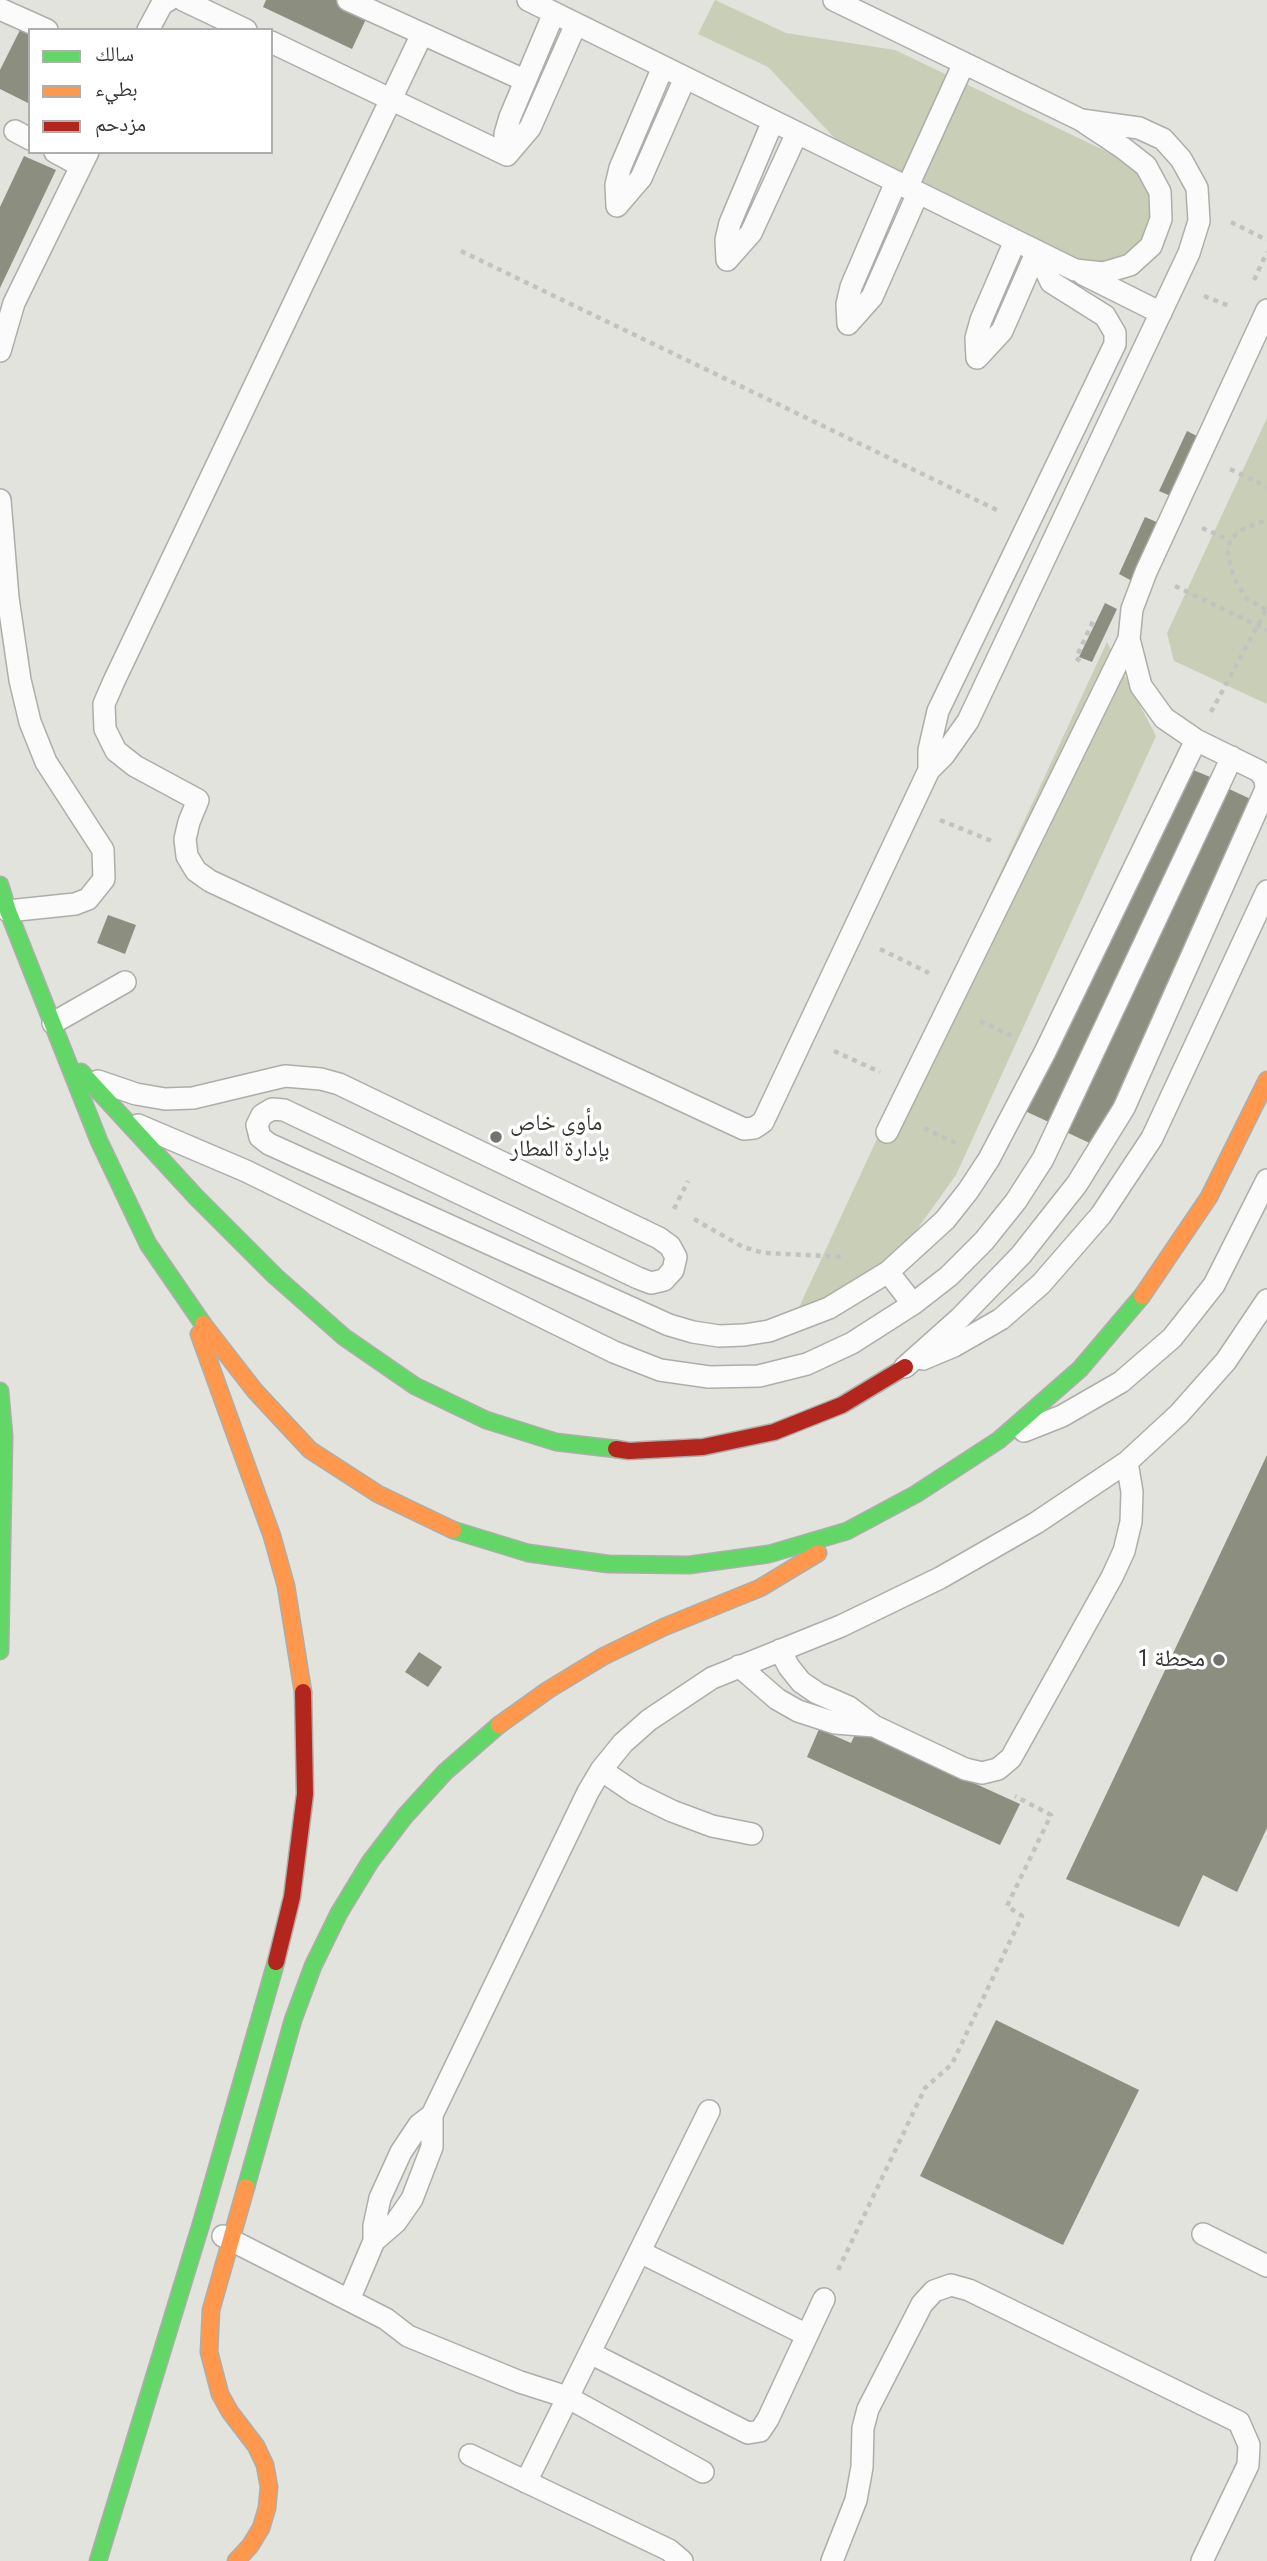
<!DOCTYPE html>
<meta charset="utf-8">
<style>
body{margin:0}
#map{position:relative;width:1267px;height:2561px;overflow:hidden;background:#e1e3dc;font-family:"Roboto Condensed","Noto Naskh Arabic",sans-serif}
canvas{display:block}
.legend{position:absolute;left:28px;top:28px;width:245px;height:126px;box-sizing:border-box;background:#fff;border:2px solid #aeafad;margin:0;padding:9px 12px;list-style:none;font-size:21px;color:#353732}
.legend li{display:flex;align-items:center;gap:14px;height:35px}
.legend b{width:35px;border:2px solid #aeafad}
</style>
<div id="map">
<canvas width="1267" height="2561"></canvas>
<ul class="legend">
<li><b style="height:9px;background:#63d668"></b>سالك</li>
<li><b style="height:9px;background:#ff974d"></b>بطيء</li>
<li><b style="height:9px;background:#b3261e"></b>مزدحم</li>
</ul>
</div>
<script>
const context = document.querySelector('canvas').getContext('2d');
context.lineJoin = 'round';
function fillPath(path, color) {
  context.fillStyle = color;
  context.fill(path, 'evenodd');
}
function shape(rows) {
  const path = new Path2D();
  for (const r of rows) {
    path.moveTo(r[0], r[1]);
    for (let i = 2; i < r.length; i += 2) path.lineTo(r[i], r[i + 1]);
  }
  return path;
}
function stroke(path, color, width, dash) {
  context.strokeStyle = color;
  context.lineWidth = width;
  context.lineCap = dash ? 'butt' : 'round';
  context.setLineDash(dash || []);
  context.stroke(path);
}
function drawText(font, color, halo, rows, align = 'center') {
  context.font = font + ' "Roboto Condensed","Noto Naskh Arabic",sans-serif';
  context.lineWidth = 7;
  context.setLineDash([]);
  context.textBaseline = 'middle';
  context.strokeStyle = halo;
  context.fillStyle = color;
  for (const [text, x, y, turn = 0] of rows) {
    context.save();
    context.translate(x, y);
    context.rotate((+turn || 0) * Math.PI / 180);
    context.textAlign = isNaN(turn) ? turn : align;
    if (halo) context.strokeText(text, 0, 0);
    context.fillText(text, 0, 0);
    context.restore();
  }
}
fillPath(shape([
 [715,0,786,33,895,50,1145,170,1169,213,1148,257,1100,270,844,148,768,67,698,34],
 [1267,418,1267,704,1174,661,1167,633],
 [1107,642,1156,736,956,1175,903,1249,828,1299,795,1316]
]), '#c8cfb6');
fillPath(shape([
 [266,0,347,0,367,17,352,49,263,7],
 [22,26,30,30,30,104,0,89,0,70],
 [24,156,56,170,0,288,0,207],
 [1187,431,1201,438,1173,497,1159,491],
 [1145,517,1159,523,1132,581,1119,574],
 [1105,603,1117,609,1092,662,1079,657],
 [1186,767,1215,779,1053,1124,1025,1111],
 [1227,788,1255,801,1094,1145,1066,1132],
 [108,915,136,925,125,954,97,943],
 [1267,1455,1267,1828,1237,1892,1203,1875,1179,1927,1066,1879],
 [419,1652,442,1667,428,1687,405,1672],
 [819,1729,851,1743,857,1730,1020,1804,1000,1845,807,1757],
 [996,2020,1139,2090,1063,2245,920,2176]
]), '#8c8f80');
const lane = shape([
 [183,0,246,30],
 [348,0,524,80],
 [528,0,1075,270,1103,273,1130,265,1151,246,1161,219,1160,192,1146,166,1123,148,1081,120,834,0],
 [0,9,47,30],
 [148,30,162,4,169,0],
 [422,34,114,681,104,704,105,729,116,751,135,766,198,800,189,822,185,839,187,856,196,871,210,881,744,1129,754,1128,763,1122,929,770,944,755,968,721,1189,253,1199,221,1197,188,1181,159,1163,139,1139,128,1081,120],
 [271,42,507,155],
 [15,131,30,139],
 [55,152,81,166],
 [507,155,505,134,510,117,554,13],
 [507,155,530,128,576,24],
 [907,188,964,63],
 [617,206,616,185,620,168,663,67],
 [617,206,641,178,685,78],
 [727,260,726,240,730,223,773,121],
 [727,260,751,233,797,133],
 [1083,274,1161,313],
 [848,324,847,304,851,287,896,182],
 [848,324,872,297,918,193],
 [0,351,14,303,88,152],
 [977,358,976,338,981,320,1015,241],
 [977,358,1002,331,1037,251],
 [0,500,8,598,20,680,30,722,46,762,103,850,104,879,88,899,75,904,8,911],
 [929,770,929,750,938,711,1115,344,1115,333,1105,316,1051,282,1045,269,1044,255],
 [53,1023,125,982],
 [98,1081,136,1094,165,1099,193,1098,285,1076,321,1079,339,1084,659,1238,670,1246,676,1257,673,1270,664,1280,651,1283,638,1278,284,1110,272,1109,262,1115,257,1125,260,1137,269,1144,669,1325,693,1332,719,1336,744,1335,769,1331,829,1308,888,1272,945,1220,968,1191,989,1159,1045,1052,1196,740],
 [138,1125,246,1171,614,1352,660,1370,709,1377,759,1376,807,1364,852,1343,913,1304,949,1276,984,1241,1016,1201,1043,1159,1232,757],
 [887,1132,1129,639],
 [888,1272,913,1304],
 [923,1359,954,1346,1001,1319,1041,1284,1101,1215,1152,1138,1267,891],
 [905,1367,960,1318,1021,1255,1077,1184,1124,1108,1266,789,1265,779,1259,771,1196,740,1164,718,1141,686,1129,639,1132,609,1146,572,1267,310],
 [1024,1431,1062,1416,1121,1382,1172,1338,1214,1285,1267,1180],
 [780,1650,789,1667,801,1682,817,1693,849,1707,874,1726,965,1769,982,1773,998,1769,1011,1758,1112,1577,1124,1551,1131,1522,1132,1492,1127,1462],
 [739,1666,777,1699,798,1711,835,1723,874,1726],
 [601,1770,635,1793,672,1811,712,1826,752,1834],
 [1203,2234,1267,2266],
 [223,2236,386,2319,408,2336,520,2382,567,2397,703,2472],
 [374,2241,396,2222,412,2199,432,2147,432,2115],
 [640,2252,807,2335],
 [349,2300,374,2241,374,2226,380,2198,401,2152,419,2125,432,2115,588,1792,601,1770,623,1743,649,1720,712,1678,841,1626,940,1578,1036,1523,1127,1462,1179,1414,1226,1361,1267,1300],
 [590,2353,748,2433,760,2431,768,2419,824,2299],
 [470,2455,669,2550,682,2561],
 [526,2482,709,2111],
 [832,2561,856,2500,862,2467,863,2428,868,2409,922,2304,934,2291,951,2285,969,2290,1239,2422,1249,2445,1248,2465,1202,2561]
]);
const fast = shape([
 [0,885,8,911,99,1141,148,1244,203,1324],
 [81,1072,196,1197,275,1276,344,1337,415,1386,486,1420,556,1442,616,1449],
 [0,1391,4,1436,0,1651],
 [453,1530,528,1553,608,1564,689,1565,769,1554,847,1531,916,1494,999,1440,1080,1369,1142,1296],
 [246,2187,293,2020,313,1966,339,1913,370,1862,405,1816,445,1772,499,1725],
 [98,2561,201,2224,276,1962]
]);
const slow = shape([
 [1142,1296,1209,1197,1267,1080],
 [203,1324,255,1391,310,1450,378,1494,453,1530],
 [199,1334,272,1536,286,1586,303,1692],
 [499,1725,548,1690,604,1656,664,1627,760,1588,818,1553],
 [236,2561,250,2546,261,2528,267,2508,269,2487,265,2465,256,2446,230,2412,220,2394,209,2352,211,2310,246,2187]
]);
const jam = shape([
 [616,1449,629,1451,703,1447,774,1432,842,1405,905,1367],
 [276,1962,292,1897,305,1794,303,1692]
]);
stroke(lane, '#adaea9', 24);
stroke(fast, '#adaea9', 19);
stroke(slow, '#adaea9', 19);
stroke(jam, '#adaea9', 19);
stroke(shape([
 [1231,222,1267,240],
 [461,251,999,511],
 [1254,280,1267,252],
 [1204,296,1232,307],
 [1230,469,1267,487],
 [1202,528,1230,540],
 [1175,586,1267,630],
 [1266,610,1246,598,1234,578,1228,555,1230,540,1239,531,1261,522,1267,521],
 [1080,661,1076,658,1095,617],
 [1211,712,1266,610],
 [940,820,994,842],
 [880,949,929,973],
 [980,1021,1016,1038],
 [834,1051,880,1072],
 [924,1128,960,1145],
 [674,1209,688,1181],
 [694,1219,743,1247,764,1253,844,1257],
 [838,2270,925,2088,952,2064,1022,1916,1007,1906,1051,1815,1015,1796]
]), '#c2c3c0', 4.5, [5, 5]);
stroke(lane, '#fafbfa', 21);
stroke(fast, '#63d668', 16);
stroke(slow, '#ff974d', 16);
stroke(jam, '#b3261e', 16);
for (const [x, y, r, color] of [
 [496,1137,7,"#71736e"],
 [1219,1660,7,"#71736e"]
]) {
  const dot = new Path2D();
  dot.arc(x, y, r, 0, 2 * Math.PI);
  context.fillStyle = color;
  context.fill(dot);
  stroke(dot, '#fff', 2.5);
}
drawText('23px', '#353732', '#fff', [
 ["مأوى خاص",510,1124],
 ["بإدارة المطار",510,1150],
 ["محطة 1",1205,1660,"right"]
], 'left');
</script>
